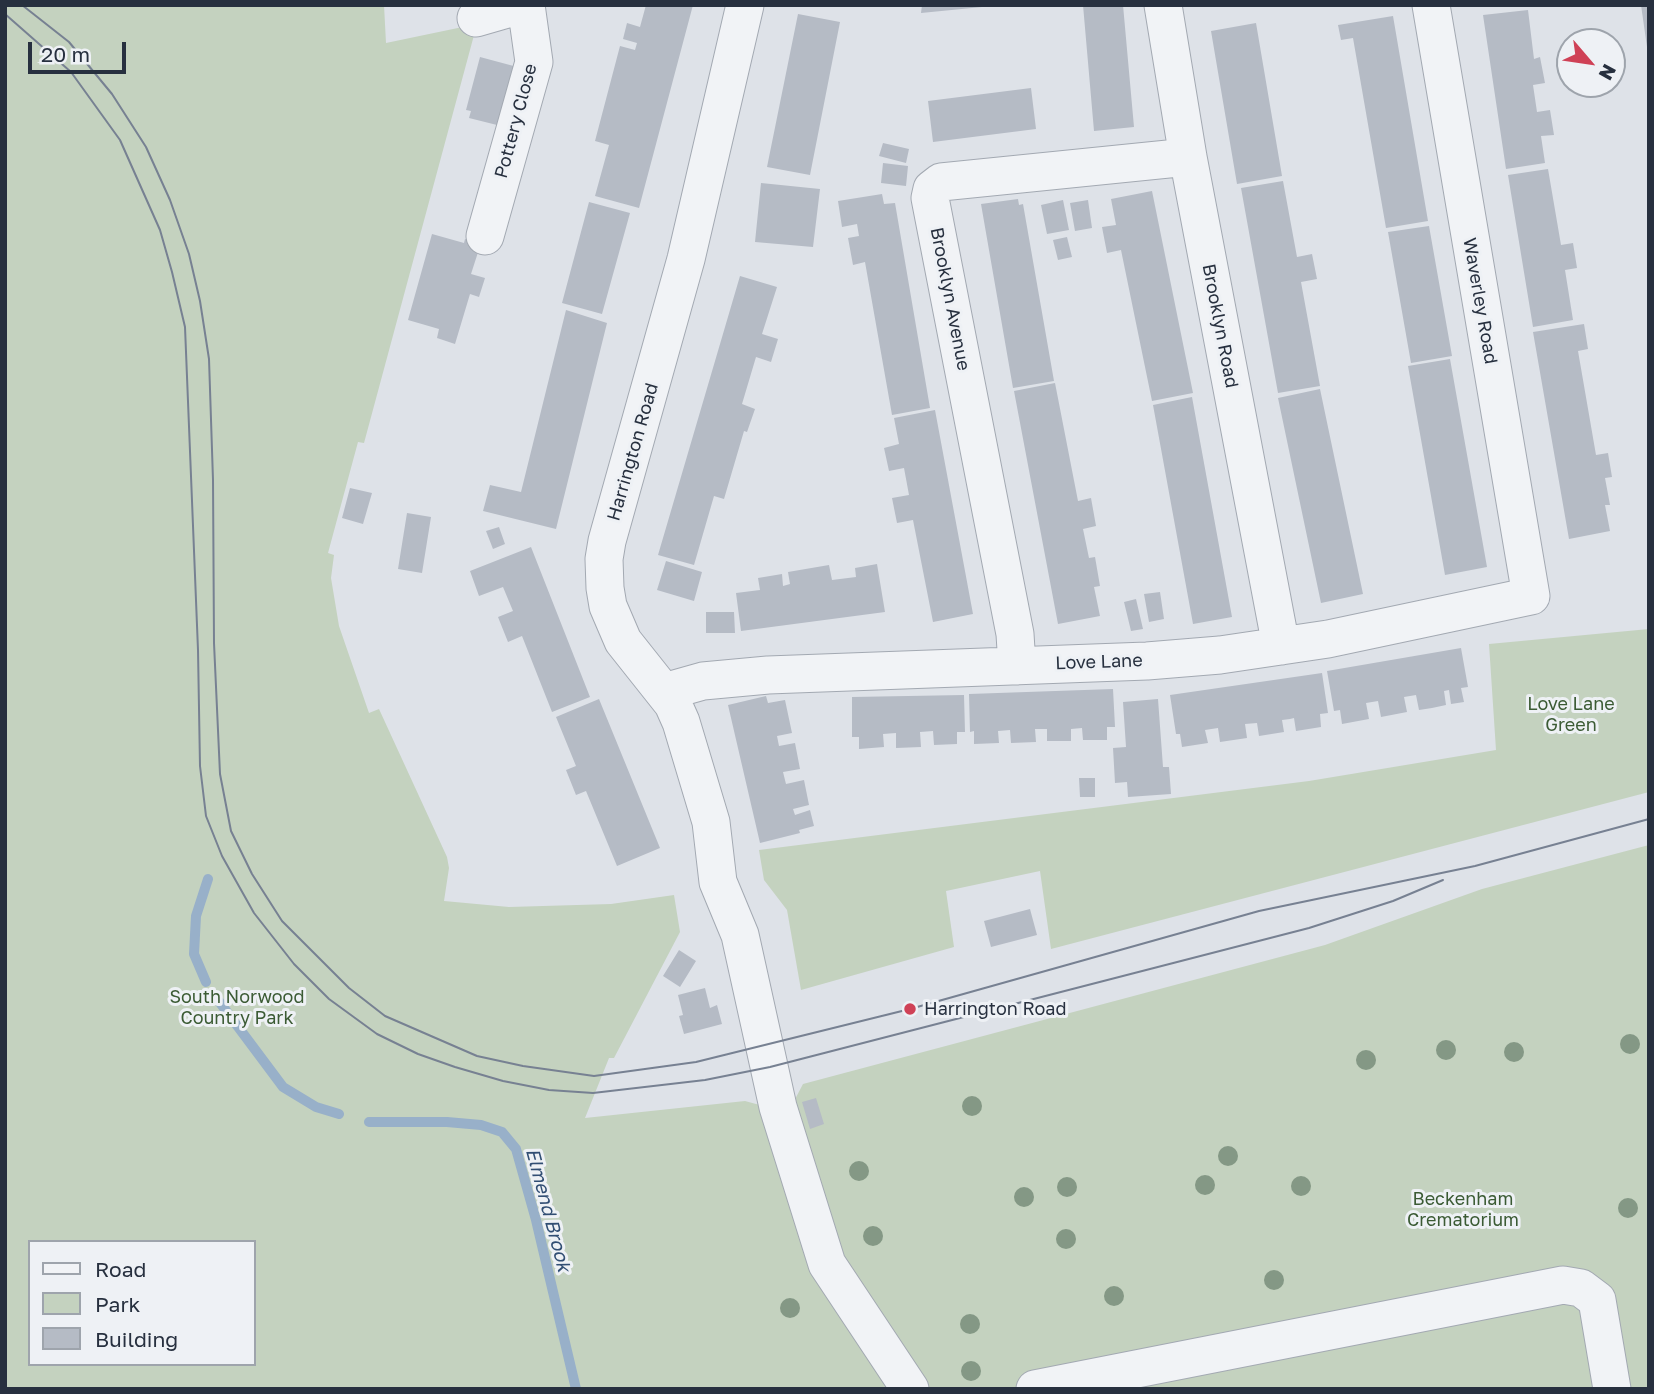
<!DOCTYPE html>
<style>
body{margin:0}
#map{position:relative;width:1654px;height:1394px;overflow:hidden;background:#dee2e8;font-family:"Golos Text",sans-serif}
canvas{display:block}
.frame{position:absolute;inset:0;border:7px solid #27303f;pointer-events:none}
.legend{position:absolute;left:28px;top:1240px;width:228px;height:126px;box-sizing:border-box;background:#eef1f5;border:2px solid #9ea4ac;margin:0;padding:9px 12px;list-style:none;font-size:21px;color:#27303f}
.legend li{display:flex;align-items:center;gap:14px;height:35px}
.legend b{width:35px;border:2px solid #9ea4ac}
.north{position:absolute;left:1556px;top:28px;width:70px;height:70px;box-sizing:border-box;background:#eef1f5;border:2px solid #9ea4ac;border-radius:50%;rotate:119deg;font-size:19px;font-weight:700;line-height:28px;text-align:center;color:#27303f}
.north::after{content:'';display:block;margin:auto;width:24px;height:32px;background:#cf4156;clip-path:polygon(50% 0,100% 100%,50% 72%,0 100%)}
.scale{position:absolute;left:28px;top:42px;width:98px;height:32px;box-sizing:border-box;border:4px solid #27303f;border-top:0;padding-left:9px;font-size:21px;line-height:24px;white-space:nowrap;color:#27303f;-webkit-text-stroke:5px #eef1f5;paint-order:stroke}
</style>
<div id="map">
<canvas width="1654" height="1394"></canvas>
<div class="frame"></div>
<ul class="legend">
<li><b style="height:9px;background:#f1f3f6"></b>Road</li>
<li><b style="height:19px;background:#c4d2bf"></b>Park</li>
<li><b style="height:19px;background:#b5bbc5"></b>Building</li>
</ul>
<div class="north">N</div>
<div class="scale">20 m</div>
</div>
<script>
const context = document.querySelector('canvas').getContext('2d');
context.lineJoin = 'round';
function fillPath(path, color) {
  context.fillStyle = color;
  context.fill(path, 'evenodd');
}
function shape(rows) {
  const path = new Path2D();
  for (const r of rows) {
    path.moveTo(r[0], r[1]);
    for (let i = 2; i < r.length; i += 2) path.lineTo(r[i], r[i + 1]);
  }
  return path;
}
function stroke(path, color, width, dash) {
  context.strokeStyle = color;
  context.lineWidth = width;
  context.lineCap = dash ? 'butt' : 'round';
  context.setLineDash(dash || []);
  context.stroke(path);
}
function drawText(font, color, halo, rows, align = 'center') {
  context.font = font + ' "Golos Text",sans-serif';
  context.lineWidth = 6;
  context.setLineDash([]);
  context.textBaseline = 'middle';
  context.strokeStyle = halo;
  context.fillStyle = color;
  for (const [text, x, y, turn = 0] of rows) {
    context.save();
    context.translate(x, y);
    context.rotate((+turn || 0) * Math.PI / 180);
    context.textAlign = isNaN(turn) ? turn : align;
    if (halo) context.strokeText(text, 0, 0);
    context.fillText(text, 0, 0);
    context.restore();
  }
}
fillPath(shape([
 [5,5,384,5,386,43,477,24,364,443,358,442,328,553,334,555,331,578,339,626,369,713,379,709,447,857,449,868,444,901,509,907,611,904,674,895,680,932,614,1058,609,1058,585,1118,745,1101,767,1107,792,1105,803,1084,1325,945,1482,889,1649,845,1649,1389,5,1389],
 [30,1242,254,1242,254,1364,30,1364],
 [1649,629,1649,792,1051,949,1040,871,946,891,954,947,801,990,787,910,764,880,759,850,1309,781,1496,750,1489,644]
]), '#c4d2bf');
stroke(shape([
 [206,982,194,954,196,916,208,879],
 [218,1000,283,1087,316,1107,339,1114],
 [369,1122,447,1122,481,1125,502,1132,516,1149,536,1220,576,1389]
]), '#98b0c9', 10);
fillPath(shape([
 [646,5,693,5,639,208,595,196,609,145,595,141,620,46,635,50,637,43,623,39,627,23,640,27],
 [922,5,982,5,982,7,921,13],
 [1083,5,1123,5,1134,127,1094,131],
 [1641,5,1649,5,1649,47,1647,47],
 [1528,10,1534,59,1540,57,1545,83,1533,85,1537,112,1550,110,1554,135,1541,136,1545,163,1506,169,1483,15],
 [798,14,840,22,810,175,767,167],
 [1393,16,1428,221,1386,228,1353,38,1341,40,1338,25],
 [1256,23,1282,176,1237,184,1211,31],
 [480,57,521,68,501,126,469,118,471,111,466,110],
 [1031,88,1036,129,933,142,928,101],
 [883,143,909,149,906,163,879,156],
 [883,163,908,166,906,186,881,183],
 [1548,169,1561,245,1573,243,1577,268,1565,270,1573,320,1533,327,1508,175],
 [1283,181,1297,257,1312,254,1317,279,1301,282,1320,386,1278,393,1241,188],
 [761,183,820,189,813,247,755,242],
 [1152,191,1193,393,1152,401,1121,250,1107,253,1102,227,1116,225,1111,199],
 [882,194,884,204,895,203,930,408,892,415,865,262,853,265,848,238,859,236,857,224,842,227,838,201],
 [1018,199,1019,205,1023,204,1054,381,1013,388,981,204],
 [1063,200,1069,230,1047,234,1041,205],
 [1088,200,1092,228,1075,231,1070,203],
 [589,202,630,213,602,314,562,303],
 [1429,226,1452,356,1411,363,1388,232],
 [432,234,464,243,465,239,481,243,471,274,485,278,479,297,470,294,455,344,437,338,439,329,408,320],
 [1067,237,1072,257,1058,260,1053,240],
 [740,276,777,287,762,334,778,339,771,362,756,357,742,404,755,409,747,432,744,431,724,499,714,496,694,565,658,555],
 [566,310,607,323,556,529,483,511,490,485,521,492],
 [1584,324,1588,349,1578,351,1596,455,1608,453,1612,477,1605,478,1610,505,1605,505,1610,531,1569,539,1533,332],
 [1450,359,1487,567,1445,575,1408,366],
 [1055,383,1078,501,1091,498,1096,526,1083,529,1089,558,1095,557,1100,586,1094,587,1100,616,1058,624,1014,391],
 [1320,389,1363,594,1321,603,1278,398],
 [1192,397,1232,617,1193,624,1153,405],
 [935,410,973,614,933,622,913,520,897,523,892,498,909,495,904,468,889,471,884,448,899,444,894,418],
 [350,488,372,493,363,524,342,518],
 [407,513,431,517,422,573,398,569],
 [499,527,505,544,493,549,486,531],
 [531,547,590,697,552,712,522,636,508,642,498,617,513,611,503,587,479,596,470,571],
 [666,561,702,572,694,601,657,590],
 [877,564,885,612,741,631,736,593,760,590,758,578,782,574,783,586,790,584,788,572,829,565,832,580,856,577,855,568],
 [1160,592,1164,619,1149,622,1144,594],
 [1136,599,1143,629,1131,631,1124,602],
 [706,612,734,612,735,633,706,633],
 [1461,648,1468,687,1461,688,1464,702,1451,704,1449,690,1444,691,1446,705,1432,708,1419,710,1416,695,1404,697,1407,712,1381,717,1378,701,1366,703,1369,719,1342,724,1340,710,1334,711,1327,671],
 [1322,673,1328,713,1320,714,1321,727,1296,731,1294,718,1290,719,1282,720,1284,732,1259,736,1257,723,1245,724,1247,738,1220,742,1218,728,1205,730,1208,743,1182,747,1180,734,1176,734,1170,695],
 [1113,689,1115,727,1107,727,1107,740,1083,740,1082,728,1071,729,1071,741,1047,741,1047,729,1035,729,1036,742,1011,743,1010,730,998,731,999,743,974,744,974,731,970,732,969,694],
 [964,695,965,732,957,732,957,744,934,745,933,731,920,732,921,747,896,748,896,733,883,734,884,747,859,749,859,737,852,737,852,697],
 [766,696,768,703,785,700,792,733,777,736,779,746,795,743,800,769,783,772,786,784,804,780,809,805,793,809,795,815,810,810,814,826,799,830,800,833,760,843,728,705],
 [599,699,660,848,617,866,586,791,576,795,566,770,576,766,556,717],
 [1158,699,1163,767,1169,767,1171,794,1128,797,1127,782,1115,783,1113,748,1126,747,1123,702],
 [1079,778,1095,778,1095,797,1080,797],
 [1030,909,1037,935,991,947,984,921],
 [679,950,696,961,680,987,663,976],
 [705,988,710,1008,717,1005,722,1024,684,1034,679,1016,683,1015,678,995],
 [816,1098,824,1124,810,1129,802,1102]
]), '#b5bbc5');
const minor = shape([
 [745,5,686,259,607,541,604,559,605,588,608,606,623,641,673,704,681,722,711,822,718,882,740,935,778,1107,827,1264,910,1389],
 [1163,5,1188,157,1281,646],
 [476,18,521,5],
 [485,236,534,62,526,5],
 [1017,666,1015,634,930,198,932,189,941,182,1188,157],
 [664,692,703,681,768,675,1147,661,1220,655,1328,639,1531,596,1431,5],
 [1035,1389,1563,1285,1581,1288,1597,1300,1612,1389]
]);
stroke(minor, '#a3a9b2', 39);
stroke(minor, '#f1f3f6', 37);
stroke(shape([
 [22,5,69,42,112,94,146,147,170,200,189,254,200,301,209,359,213,480,214,643,220,774,231,831,252,874,282,921,349,988,385,1016,477,1056,523,1066,594,1076,696,1062,910,1009,1259,911,1475,866,1649,819],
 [5,14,71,72,120,140,160,230,172,272,185,327,198,650,200,766,206,816,222,856,254,913,294,964,329,999,377,1034,418,1054,455,1067,503,1081,549,1090,593,1093,705,1080,770,1067,1309,928,1393,901,1443,880]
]), '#778192', 2);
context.fillStyle = '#849885';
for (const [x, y] of [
 [1630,1044],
 [1446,1050],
 [1514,1052],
 [1366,1060],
 [972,1106],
 [1228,1156],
 [859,1171],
 [1205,1185],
 [1301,1186],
 [1067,1187],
 [1024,1197],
 [1628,1208],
 [873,1236],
 [1066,1239],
 [1274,1280],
 [1114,1296],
 [790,1308],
 [970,1324],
 [971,1371]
]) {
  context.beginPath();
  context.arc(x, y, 10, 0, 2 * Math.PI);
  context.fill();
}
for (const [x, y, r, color] of [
 [910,1009,7,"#cf4156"]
]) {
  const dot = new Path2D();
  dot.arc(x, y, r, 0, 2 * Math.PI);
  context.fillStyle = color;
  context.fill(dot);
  stroke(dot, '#eef1f5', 2.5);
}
drawText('18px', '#27303f', '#eef1f5', [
 ["Pottery Close",516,121,-75],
 ["Brooklyn Avenue",950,299,79],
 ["Waverley Road",1480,301,80],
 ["Brooklyn Road",1220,326,79],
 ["Harrington Road",633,452,-74],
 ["Love Lane",1099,662,-2]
]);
drawText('18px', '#3b5b34', '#eef1f5', [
 ["Love Lane",1571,704],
 ["Green",1571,725],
 ["South Norwood",237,997],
 ["Country Park",237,1018],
 ["Beckenham",1463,1199],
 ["Crematorium",1463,1220]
]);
drawText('18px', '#27303f', '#eef1f5', [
 ["Harrington Road",924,1009]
], 'left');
drawText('italic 19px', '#314e73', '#eef1f5', [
 ["Elmend Brook",548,1210,75]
]);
</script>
